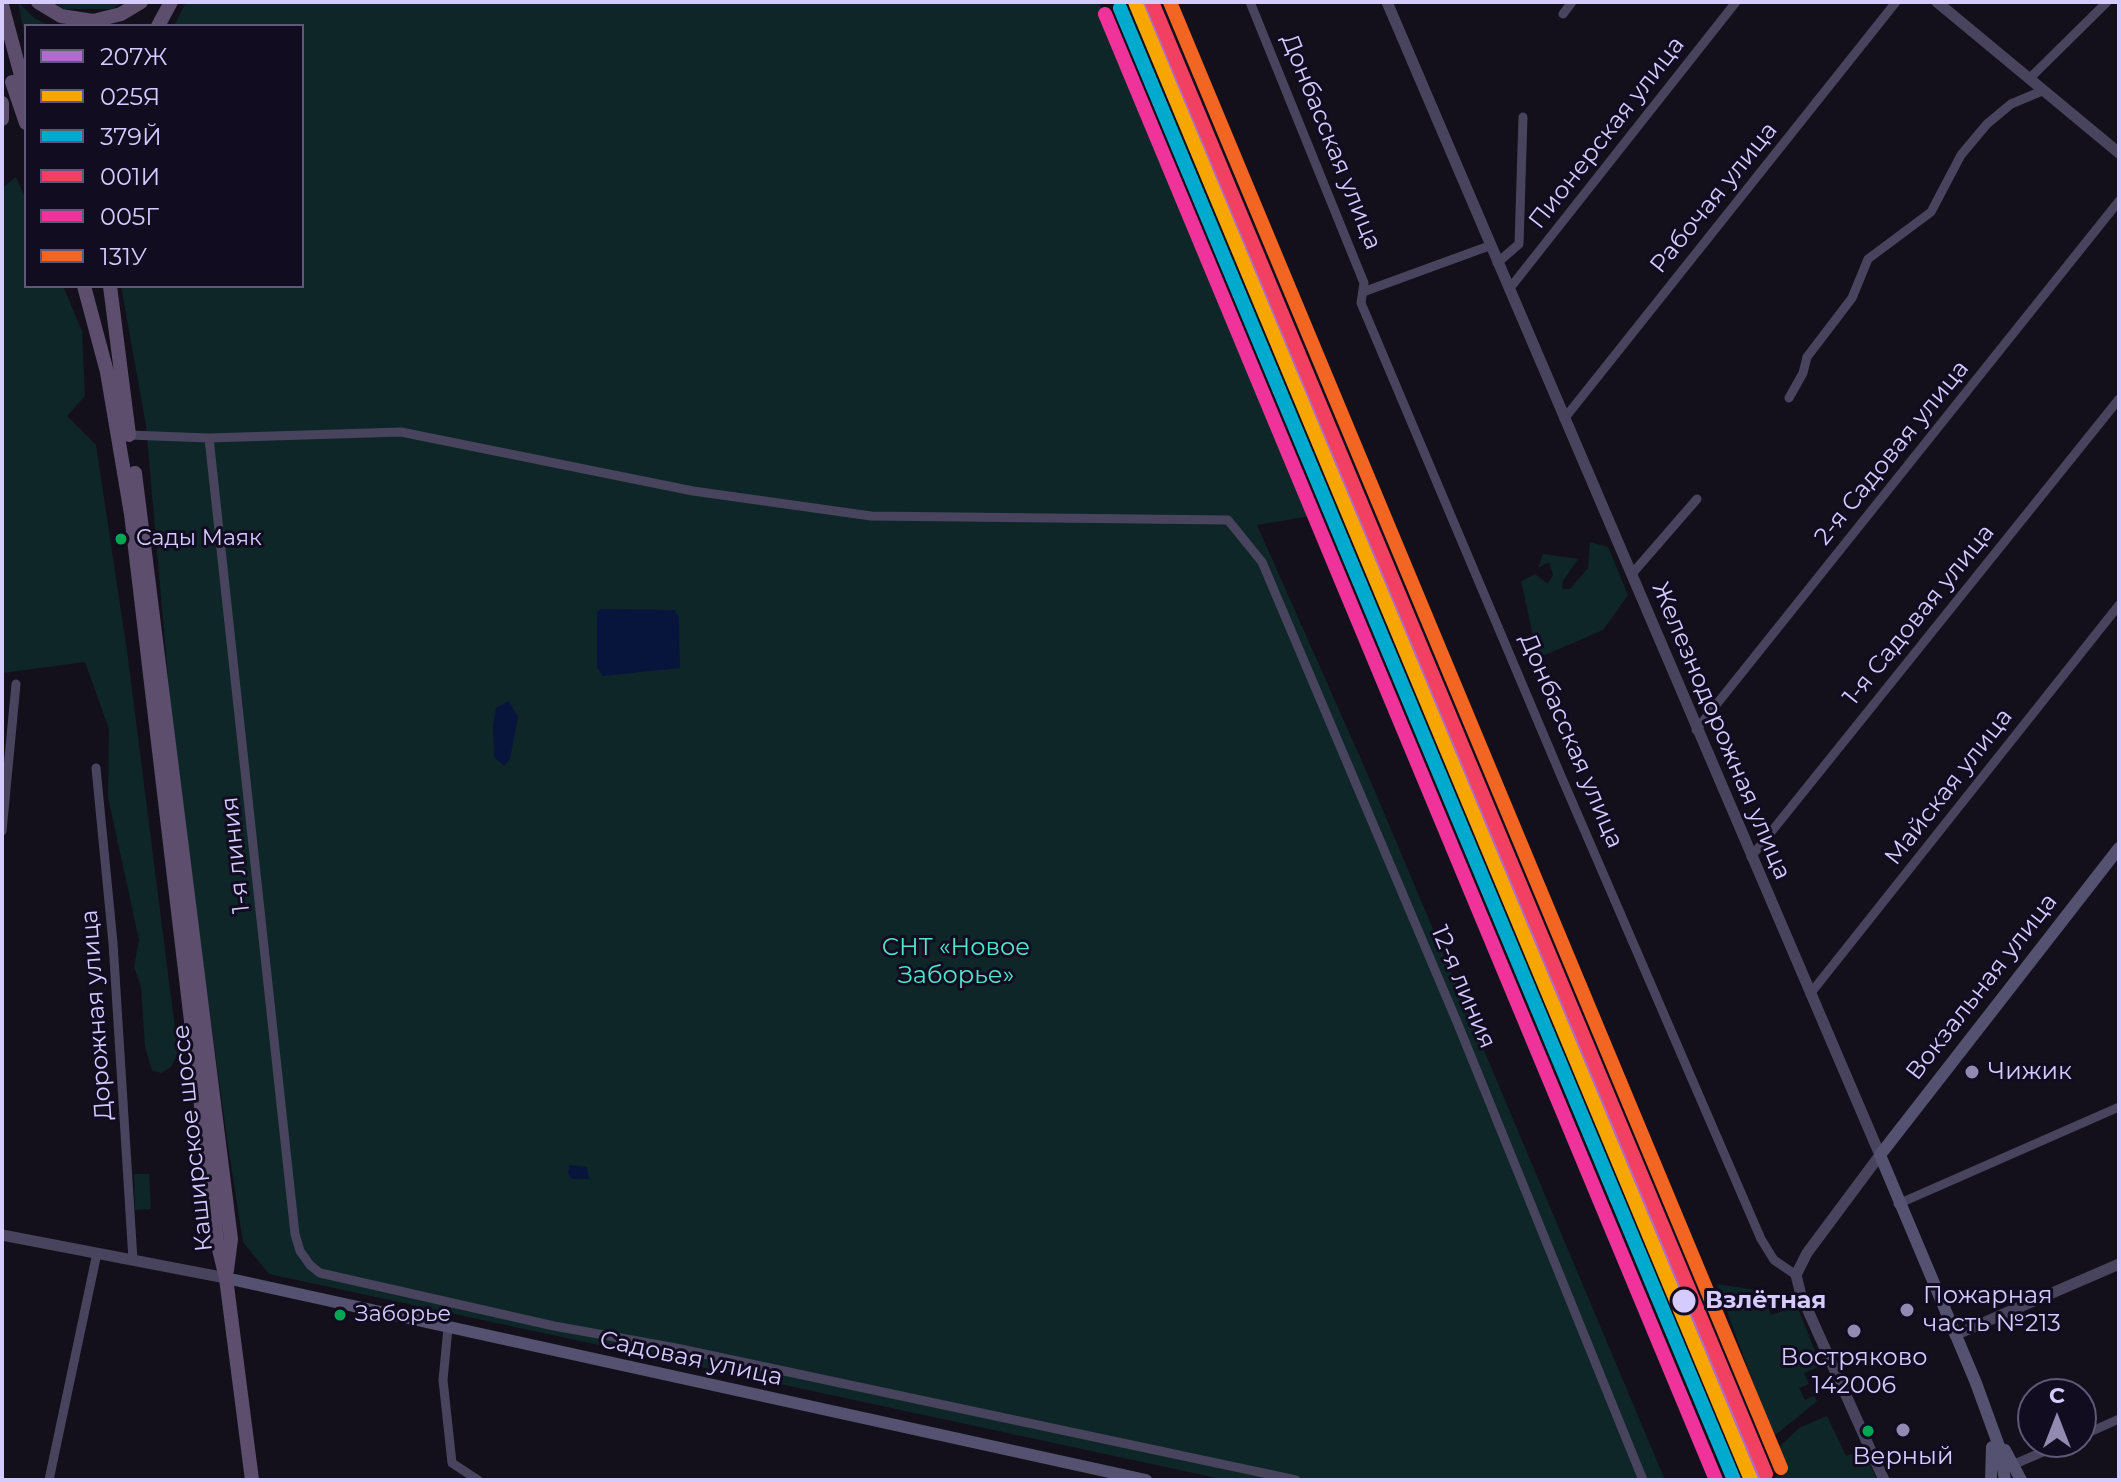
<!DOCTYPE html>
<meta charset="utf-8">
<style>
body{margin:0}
#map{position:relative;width:2121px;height:1482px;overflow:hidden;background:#13101c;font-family:Montserrat,sans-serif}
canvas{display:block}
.frame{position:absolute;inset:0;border:4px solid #d6cbff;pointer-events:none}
.legend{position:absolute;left:24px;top:24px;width:280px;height:264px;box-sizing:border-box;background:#110c20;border:2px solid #605879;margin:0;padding:10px 14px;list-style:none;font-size:24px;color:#d6cbff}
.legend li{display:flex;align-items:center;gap:16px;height:40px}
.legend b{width:40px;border:2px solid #605879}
.north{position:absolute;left:2017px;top:1378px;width:80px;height:80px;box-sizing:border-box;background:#110c20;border:2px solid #605879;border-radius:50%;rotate:0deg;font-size:22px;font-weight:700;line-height:32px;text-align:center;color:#d6cbff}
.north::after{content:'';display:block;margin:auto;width:28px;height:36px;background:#928ab0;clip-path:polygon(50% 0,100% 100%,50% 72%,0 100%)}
</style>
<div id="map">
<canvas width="2121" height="1482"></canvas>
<div class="frame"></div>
<ul class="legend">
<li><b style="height:10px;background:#b06ccc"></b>207Ж</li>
<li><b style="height:10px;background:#f7a600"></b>025Я</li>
<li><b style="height:10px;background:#00a9ce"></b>379Й</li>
<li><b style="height:10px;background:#f24062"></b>001И</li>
<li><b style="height:10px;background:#ef339a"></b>005Г</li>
<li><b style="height:10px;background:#f26522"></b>131У</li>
</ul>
<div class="north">С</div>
</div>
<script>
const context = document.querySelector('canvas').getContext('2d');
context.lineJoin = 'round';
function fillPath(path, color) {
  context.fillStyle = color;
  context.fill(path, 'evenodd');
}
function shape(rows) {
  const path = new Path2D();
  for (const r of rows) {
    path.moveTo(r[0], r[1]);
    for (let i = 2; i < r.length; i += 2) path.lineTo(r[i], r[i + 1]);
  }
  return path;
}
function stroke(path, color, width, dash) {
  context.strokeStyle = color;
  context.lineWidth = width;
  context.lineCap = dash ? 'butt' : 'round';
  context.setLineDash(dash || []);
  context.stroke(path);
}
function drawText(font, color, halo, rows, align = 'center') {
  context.font = font + ' Montserrat,sans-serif';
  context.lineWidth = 6;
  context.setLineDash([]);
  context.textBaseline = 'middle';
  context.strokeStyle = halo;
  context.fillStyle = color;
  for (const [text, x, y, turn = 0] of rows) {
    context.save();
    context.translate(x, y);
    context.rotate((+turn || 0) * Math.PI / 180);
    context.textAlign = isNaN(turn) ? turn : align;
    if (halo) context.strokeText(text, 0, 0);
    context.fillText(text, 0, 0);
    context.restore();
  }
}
fillPath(shape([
 [18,2,34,18,50,26,26,26,26,42],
 [54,2,123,2,112,9,64,9],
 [186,2,1099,2,1310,516,1257,525,1371,782,1665,1480,1226,1480,269,1274,243,1242,228,1146,175,757,146,425,121,286,302,286,302,26,174,26],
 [16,177,26,200,26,286,63,286,82,331,85,396,67,416,96,445,128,658,178,1053,171,1067,161,1073,152,1070,145,1047,141,986,134,967,139,940,108,797,109,729,85,662,2,673,2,188],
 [1590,542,1608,547,1628,595,1603,630,1538,658,1521,581,1535,574,1548,584,1553,575,1549,562,1538,568,1543,554,1578,559,1563,581,1562,589,1570,589,1588,568],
 [134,1174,149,1174,151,1209,135,1210],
 [1717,1284,1762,1291,1771,1315,1797,1306,1821,1366,1804,1373,1809,1384,1799,1388,1805,1400,1814,1396,1817,1401,1773,1437],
 [1827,1416,1846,1456,1864,1449,1877,1480,1776,1480,1774,1477,1786,1473,1779,1447,1799,1428]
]), '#0f2629');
fillPath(shape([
 [601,609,675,610,679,617,680,668,602,676,597,667,597,613],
 [509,701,518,717,510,759,504,766,494,757,493,725,496,708],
 [569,1165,587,1167,589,1179,572,1179,568,1174]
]), '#07153c');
stroke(shape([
 [1250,2,1364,283,1361,303,1561,776,1761,1239,1774,1260,1796,1275],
 [1563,14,1572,2],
 [2029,79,2107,2],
 [1497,263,1519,244,1523,117],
 [1510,288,1736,2],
 [1363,292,1489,246],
 [1789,398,1803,373,1807,357,1852,298,1868,259,1931,212,1961,155,1987,124,2011,104,2042,91],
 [1564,419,1896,2],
 [129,435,209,438,401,432,693,491,871,516,1228,520,1262,562,1457,1022,1643,1480],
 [209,438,295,1234,300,1251,310,1265,320,1273,554,1326,676,1348,1296,1480],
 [1631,575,1697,499],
 [1696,730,2119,201],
 [96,768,113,943,133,1260],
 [2,831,16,684],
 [1751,857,2119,399],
 [1810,994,2119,605],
 [1898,1204,2119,1107],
 [448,1328,443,1380,452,1463,478,1480],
 [2081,1436,2119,1419],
 [2010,1466,2066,1442],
 [49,1480,97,1253]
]), '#48445d', 9);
stroke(shape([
 [1387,2,1880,1155,1807,1253,1796,1275,1801,1295,1884,1480],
 [1937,2,2119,153],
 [2,1235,226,1278],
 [1955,1335,2119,1264]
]), '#48445d', 11);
stroke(shape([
 [226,1278,1146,1480],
 [2005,1450,2021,1480],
 [1991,1480,1992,1447],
 [2005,1480,2000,1449,1976,1383,1880,1155,2119,848]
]), '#555170', 12);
stroke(shape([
 [38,2,61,16,93,21,121,14,141,2],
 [2,5,26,94],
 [158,26,171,2],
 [12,82,26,123],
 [2,103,2,119],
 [84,286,107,372,131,514,217,1241,226,1278,252,1480],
 [110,286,129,435],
 [135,473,231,1239,227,1270]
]), '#5d4e6e', 14);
stroke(shape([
 [1146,2,1758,1480]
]), '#b06ccc', 14);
stroke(shape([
 [1135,2,1751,1480]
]), '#f7a600', 14);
stroke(shape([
 [1120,8,1734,1480]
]), '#00a9ce', 14);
stroke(shape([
 [1152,2,1766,1474]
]), '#f24062', 14);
stroke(shape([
 [1105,14,1716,1480]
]), '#ef339a', 14);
stroke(shape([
 [1170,2,1781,1468]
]), '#f26522', 14);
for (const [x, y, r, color] of [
 [121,539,7,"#00a651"],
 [1972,1072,8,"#928ab0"],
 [1684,1301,13,"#d6cbff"],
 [1907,1310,8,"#928ab0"],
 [340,1315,7,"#00a651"],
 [1854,1331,8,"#928ab0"],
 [1903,1430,8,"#928ab0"],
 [1868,1431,7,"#00a651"]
]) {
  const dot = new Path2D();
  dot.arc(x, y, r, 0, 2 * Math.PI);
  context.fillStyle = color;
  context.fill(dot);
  stroke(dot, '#110c20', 3);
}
drawText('22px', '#d6cbff', '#110c20', [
 ["Сады Маяк",136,539],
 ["Заборье",355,1315]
], 'left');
drawText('24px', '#d6cbff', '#110c20', [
 ["Пионерская улица",1607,133,-52],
 ["Донбасская улица",1331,142,68],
 ["Рабочая улица",1714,198,-51],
 ["2-я Садовая улица",1892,453,-51],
 ["1-я Садовая улица",1919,615,-51],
 ["Железнодорожная улица",1721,731,67],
 ["Донбасская улица",1571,741,67],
 ["Майская улица",1949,787,-52],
 ["1-я линия",236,855,-96],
 ["12-я линия",1463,987,67],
 ["Вокзальная улица",1982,987,-52],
 ["Дорожная улица",97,1015,-94],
 ["Каширское шоссе",193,1138,-96],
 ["Садовая улица",691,1359,12]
]);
drawText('24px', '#51e5ce', '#110c20', [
 ["СНТ «Новое",956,948],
 ["Заборье»",956,976]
]);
drawText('24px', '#d6cbff', '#110c20', [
 ["Чижик",1988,1072],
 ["Пожарная",1923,1296],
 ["часть №213",1923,1324],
 ["Востряково",1854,1358,"center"],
 ["142006",1854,1386,"center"],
 ["Верный",1903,1457,"center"]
], 'left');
drawText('bold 24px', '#d6cbff', '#110c20', [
 ["Взлётная",1705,1301]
], 'left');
</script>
